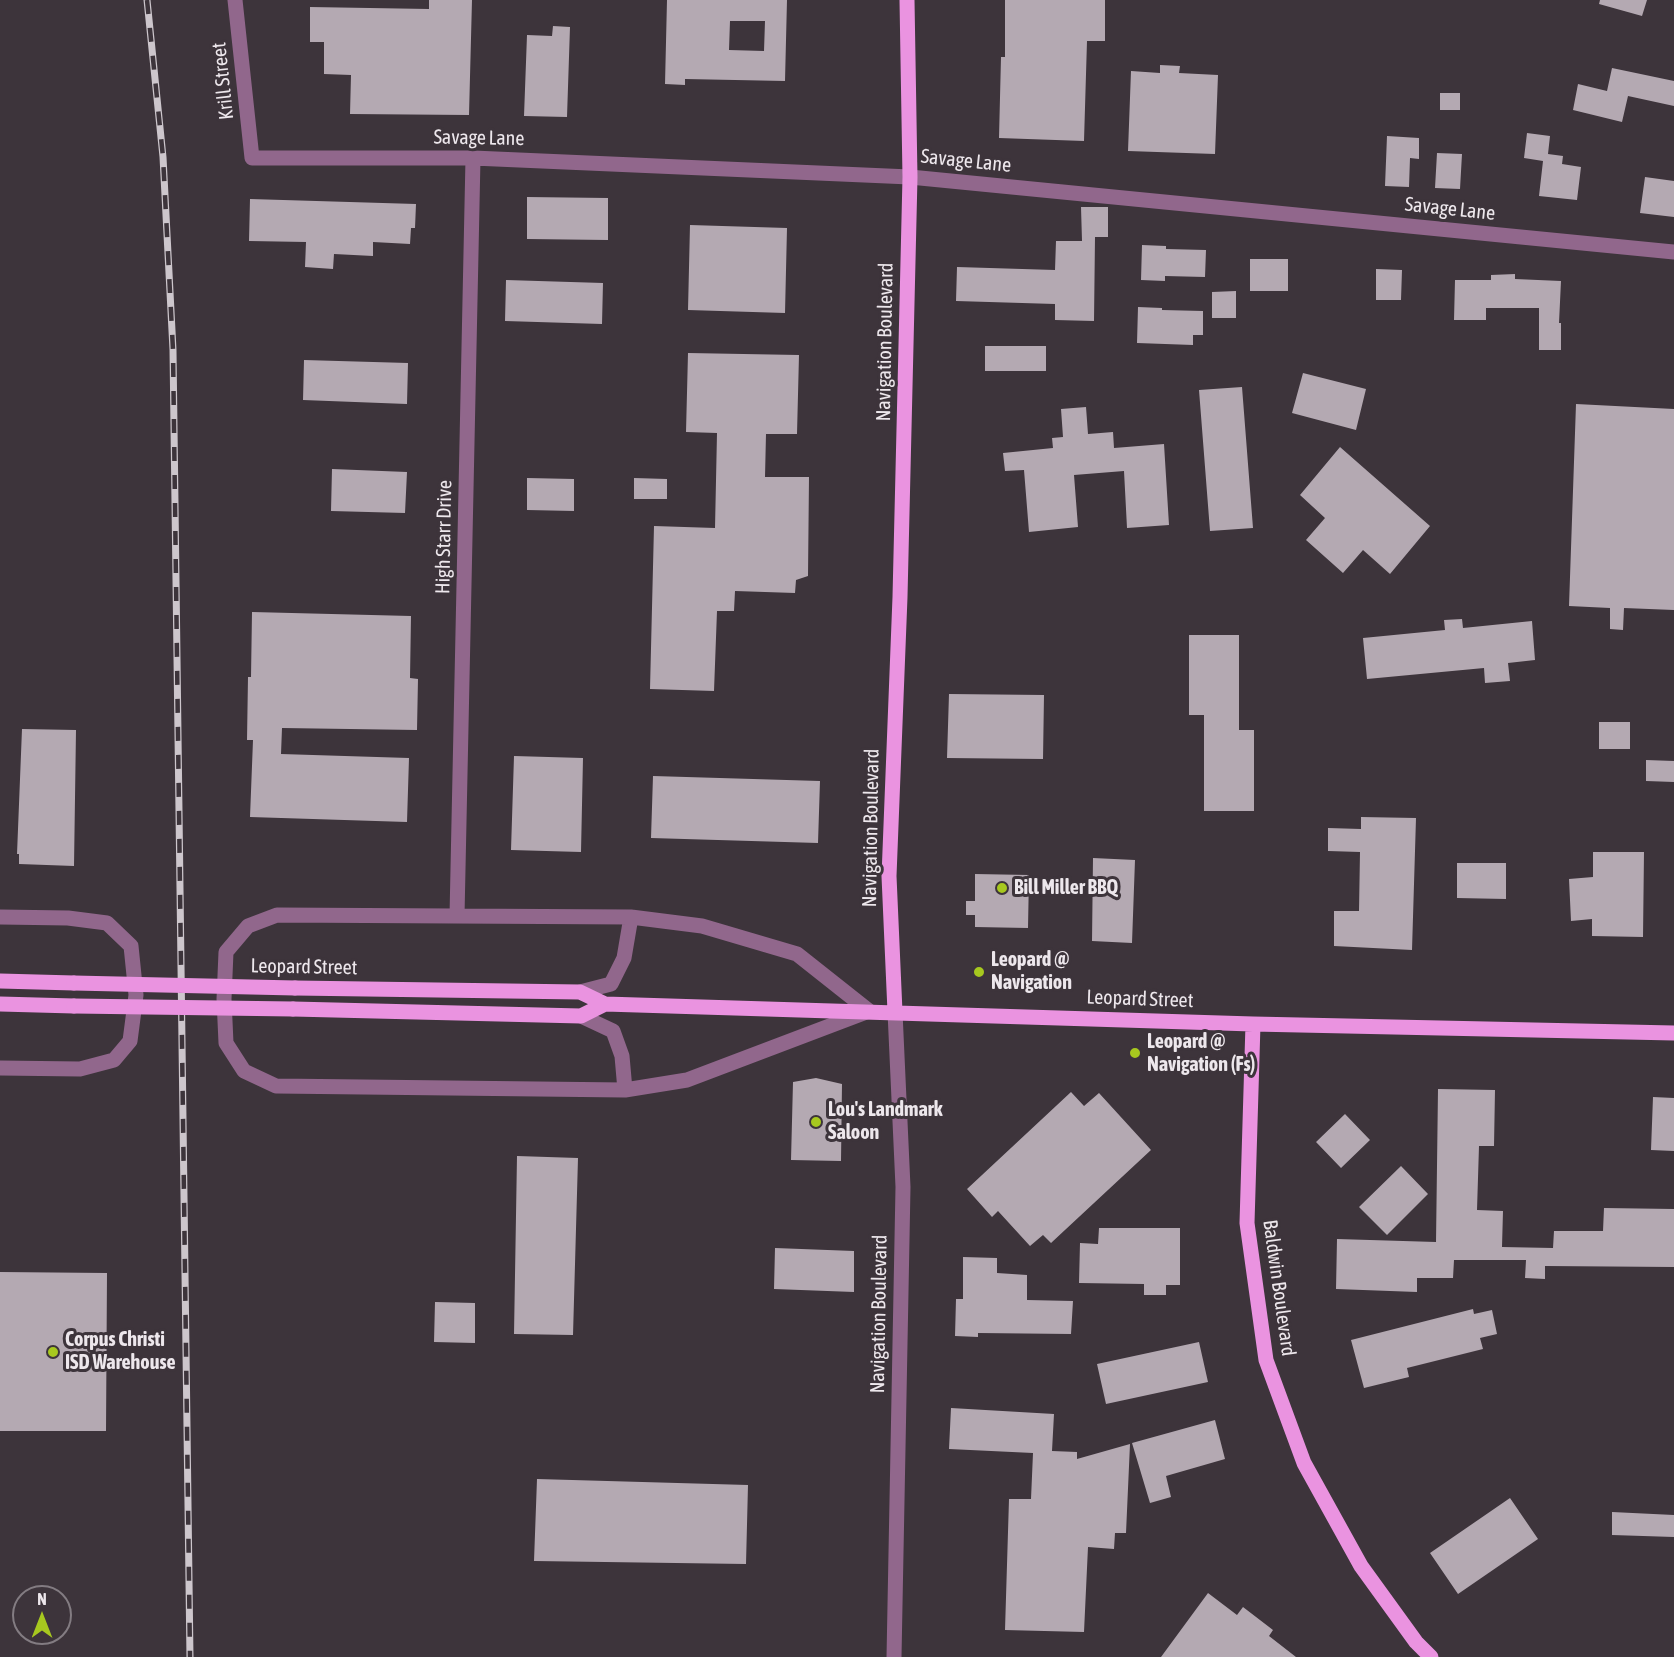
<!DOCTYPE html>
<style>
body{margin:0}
#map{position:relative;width:1674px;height:1657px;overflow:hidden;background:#3d343b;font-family:"Asap Condensed",sans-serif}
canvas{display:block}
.north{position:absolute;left:12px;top:1585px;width:60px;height:60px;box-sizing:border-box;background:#3d343b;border:2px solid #837c82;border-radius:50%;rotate:0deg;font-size:16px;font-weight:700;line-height:24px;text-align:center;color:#ede7ec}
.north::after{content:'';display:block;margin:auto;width:21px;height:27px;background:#a7c81f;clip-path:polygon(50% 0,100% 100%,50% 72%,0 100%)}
</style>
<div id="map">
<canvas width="1674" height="1657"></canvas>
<div class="north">N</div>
</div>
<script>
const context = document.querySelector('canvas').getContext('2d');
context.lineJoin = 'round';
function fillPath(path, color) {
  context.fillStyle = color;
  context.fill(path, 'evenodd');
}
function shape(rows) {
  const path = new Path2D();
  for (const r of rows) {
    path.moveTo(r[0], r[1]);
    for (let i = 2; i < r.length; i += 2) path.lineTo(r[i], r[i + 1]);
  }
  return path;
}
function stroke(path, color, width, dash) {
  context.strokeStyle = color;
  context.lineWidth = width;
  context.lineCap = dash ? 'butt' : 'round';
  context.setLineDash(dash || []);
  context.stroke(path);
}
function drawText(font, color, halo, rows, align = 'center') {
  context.font = font + ' "Asap Condensed",sans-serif';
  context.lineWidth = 6;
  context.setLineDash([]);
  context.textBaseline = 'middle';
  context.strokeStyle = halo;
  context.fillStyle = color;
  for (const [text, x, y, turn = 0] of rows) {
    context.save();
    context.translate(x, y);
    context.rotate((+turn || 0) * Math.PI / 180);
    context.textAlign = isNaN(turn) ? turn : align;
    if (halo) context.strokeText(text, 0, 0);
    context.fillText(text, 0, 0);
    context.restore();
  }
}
fillPath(shape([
 [429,0,472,0,469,115,350,114,351,75,324,74,324,42,310,42,310,7,429,9],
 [667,0,787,0,785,81,685,79,685,85,665,84],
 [730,21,765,21,764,51,729,50],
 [1005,0,1105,0,1105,41,1087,41,1084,141,999,138,1001,57,1005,57],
 [1600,0,1647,0,1642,16,1599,4],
 [553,26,570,27,567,117,524,116,527,35,552,36],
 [1160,65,1180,66,1179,73,1218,75,1215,154,1128,151,1131,71,1160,73],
 [1612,68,1674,81,1674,106,1628,96,1622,122,1573,110,1578,84,1607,91],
 [1440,93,1460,93,1460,110,1440,110],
 [1527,133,1550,136,1548,154,1563,156,1562,164,1581,167,1577,200,1539,196,1543,161,1524,158],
 [1387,136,1419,138,1419,159,1410,158,1409,187,1385,186],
 [1437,153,1462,154,1460,189,1435,188],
 [1645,177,1674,181,1674,217,1640,213],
 [527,197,608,198,608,240,527,239],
 [250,199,416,204,415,228,411,228,410,244,373,242,373,256,334,254,333,269,305,267,306,242,249,241],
 [1081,207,1108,207,1108,237,1095,237,1094,321,1055,320,1055,304,956,301,957,267,1055,270,1056,241,1082,241],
 [690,225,787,228,785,313,688,310],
 [1142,245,1166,246,1166,249,1206,250,1205,277,1165,276,1165,281,1141,280],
 [1250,259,1288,259,1288,291,1250,291],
 [1376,269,1402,270,1401,300,1376,300],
 [1515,274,1515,279,1561,281,1559,323,1561,323,1561,350,1539,350,1539,308,1486,308,1486,320,1454,320,1455,280,1491,280,1491,275],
 [506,280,603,283,602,324,505,321],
 [1236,291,1236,318,1212,318,1212,292],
 [1138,307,1162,308,1162,310,1203,311,1203,335,1193,335,1193,345,1137,343],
 [985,346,1046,346,1046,371,985,371],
 [688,353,799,355,797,434,766,434,765,477,809,477,808,576,796,580,795,593,735,591,734,611,717,611,714,691,650,689,654,526,715,528,717,433,686,432],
 [304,360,408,363,407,404,303,400],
 [1303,373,1366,389,1356,430,1292,413],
 [1242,387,1253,528,1210,531,1199,390],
 [1576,404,1674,409,1674,610,1624,608,1623,630,1610,629,1610,608,1569,606],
 [1086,407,1088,434,1113,432,1114,448,1164,444,1169,525,1127,528,1124,471,1074,475,1078,527,1029,532,1024,470,1005,471,1003,453,1053,448,1052,438,1063,437,1061,409],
 [1340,447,1430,526,1390,574,1363,550,1343,573,1306,540,1325,518,1300,495],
 [332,469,407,472,405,513,331,511],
 [527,478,574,479,574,511,527,510],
 [634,478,667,479,667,499,634,499],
 [252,612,411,616,410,678,418,679,417,730,282,728,281,754,409,758,407,822,250,817,253,740,247,740,248,677,251,677],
 [1462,619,1463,628,1532,621,1535,660,1508,663,1510,681,1485,683,1484,668,1367,679,1363,638,1445,630,1444,620],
 [1189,635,1239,635,1239,730,1254,730,1254,811,1204,811,1204,715,1189,715],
 [949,694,1044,695,1043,759,947,758],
 [1599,722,1630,722,1630,749,1599,749],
 [22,729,76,730,74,866,19,864,19,854,17,854],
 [514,756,583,758,581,852,511,850],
 [1646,760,1674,761,1674,782,1646,781],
 [653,776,820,781,818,843,651,838],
 [1361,817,1416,818,1412,950,1334,946,1334,911,1359,911,1360,852,1328,851,1328,828,1361,829],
 [1593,852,1644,852,1643,937,1592,936,1592,919,1571,921,1569,879,1593,877],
 [1093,858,1135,860,1132,943,1092,941],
 [1457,863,1506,863,1506,899,1457,898],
 [975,874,1029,875,1028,928,975,927,975,915,966,915,966,901,975,901],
 [816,1078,842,1084,841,1161,791,1160,793,1082],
 [1438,1089,1495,1090,1494,1146,1479,1146,1477,1210,1503,1211,1502,1247,1553,1248,1554,1231,1603,1231,1604,1208,1674,1209,1674,1267,1545,1266,1545,1279,1525,1278,1526,1260,1454,1260,1453,1278,1417,1278,1417,1292,1336,1289,1337,1239,1436,1242],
 [1071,1092,1084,1106,1099,1093,1151,1150,1051,1243,1043,1235,1030,1246,998,1211,992,1217,967,1189],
 [1653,1097,1674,1098,1674,1151,1651,1150],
 [1345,1114,1370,1140,1341,1168,1316,1142],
 [517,1156,578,1158,573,1335,514,1334],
 [1401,1166,1428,1194,1387,1235,1359,1207],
 [1099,1228,1180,1228,1180,1285,1166,1285,1166,1295,1144,1295,1144,1284,1079,1283,1080,1243,1098,1244],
 [775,1248,854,1251,854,1292,774,1289],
 [963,1257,997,1258,997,1273,1027,1275,1027,1300,1073,1301,1071,1334,978,1333,978,1337,955,1336,956,1299,963,1299],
 [0,1272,107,1273,106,1431,0,1431],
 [435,1302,475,1303,475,1343,434,1342],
 [1473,1309,1474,1314,1492,1310,1497,1334,1480,1338,1483,1349,1407,1368,1409,1377,1364,1388,1351,1340],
 [1199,1342,1208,1382,1106,1404,1097,1364],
 [951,1408,1054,1414,1052,1451,1077,1452,1077,1459,1130,1444,1126,1533,1115,1533,1114,1549,1088,1547,1084,1632,1005,1630,1009,1499,1031,1499,1033,1453,949,1449],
 [1215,1420,1225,1459,1166,1476,1171,1497,1150,1503,1132,1443],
 [537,1479,748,1485,746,1564,534,1561],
 [1510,1498,1538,1539,1458,1594,1430,1553],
 [1612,1512,1674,1515,1674,1537,1612,1535],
 [1208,1593,1237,1615,1243,1607,1273,1630,1269,1636,1296,1657,1161,1657]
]), '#b4a9b2');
stroke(shape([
 [235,0,252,158,473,158,910,177,1674,252],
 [277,915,631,917,702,926,797,954,869,1011,687,1080,625,1090,276,1086,244,1071,226,1043,224,999,226,952,248,926,277,915],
 [457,916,473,158],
 [0,917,68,918,107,923,131,946,136,995,130,1041,114,1060,80,1069,0,1068],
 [580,992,611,984,624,958,631,917],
 [581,1016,613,1031,622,1056,625,1090],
 [894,1657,903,1187,895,1012]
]), '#91678c', 15);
stroke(shape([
 [0,981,74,983],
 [295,988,580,992,605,1004,1253,1024,1674,1033],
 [0,1004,74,1006],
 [293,1009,581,1016,605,1004],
 [895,1012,889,876,900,597,910,177,907,0],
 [1253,1024,1247,1223,1266,1360,1304,1463,1361,1566,1416,1642,1431,1657]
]), '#ea93e0', 15);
const rail = shape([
 [147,0,163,157,173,350,190,1657]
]);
stroke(rail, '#cdc6cc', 7);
stroke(rail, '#3d343b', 4.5, [14]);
stroke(shape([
 [74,983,295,988],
 [74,1006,293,1009]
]), '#ea93e0', 15);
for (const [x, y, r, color] of [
 [1002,888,6,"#a7c81f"],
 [979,972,6,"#a7c81f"],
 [1135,1053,6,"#a7c81f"],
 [816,1122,6,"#a7c81f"],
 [53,1352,6,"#a7c81f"]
]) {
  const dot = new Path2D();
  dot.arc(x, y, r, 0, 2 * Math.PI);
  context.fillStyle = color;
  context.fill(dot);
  stroke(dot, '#3d343b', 2);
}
drawText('20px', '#ede7ec', '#3d343b', [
 ["Krill Street",223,81,-96],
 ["Savage Lane",479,138,1],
 ["Savage Lane",966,161,6],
 ["Savage Lane",1450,209,6],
 ["Navigation Boulevard",885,342,-89],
 ["High Starr Drive",444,537,-89],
 ["Navigation Boulevard",871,828,-89],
 ["Leopard Street",304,967,1],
 ["Leopard Street",1140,999,2],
 ["Baldwin Boulevard",1279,1288,82],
 ["Navigation Boulevard",879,1314,-89]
]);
drawText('bold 20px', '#ede7ec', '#3d343b', [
 ["Bill Miller BBQ",1014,888],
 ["Leopard @",991,960],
 ["Navigation",991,983],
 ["Leopard @",1147,1042],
 ["Navigation (Fs)",1147,1065],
 ["Lou's Landmark",828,1110],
 ["Saloon",828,1133],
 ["Corpus Christi",65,1340],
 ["ISD Warehouse",65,1363]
], 'left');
</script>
